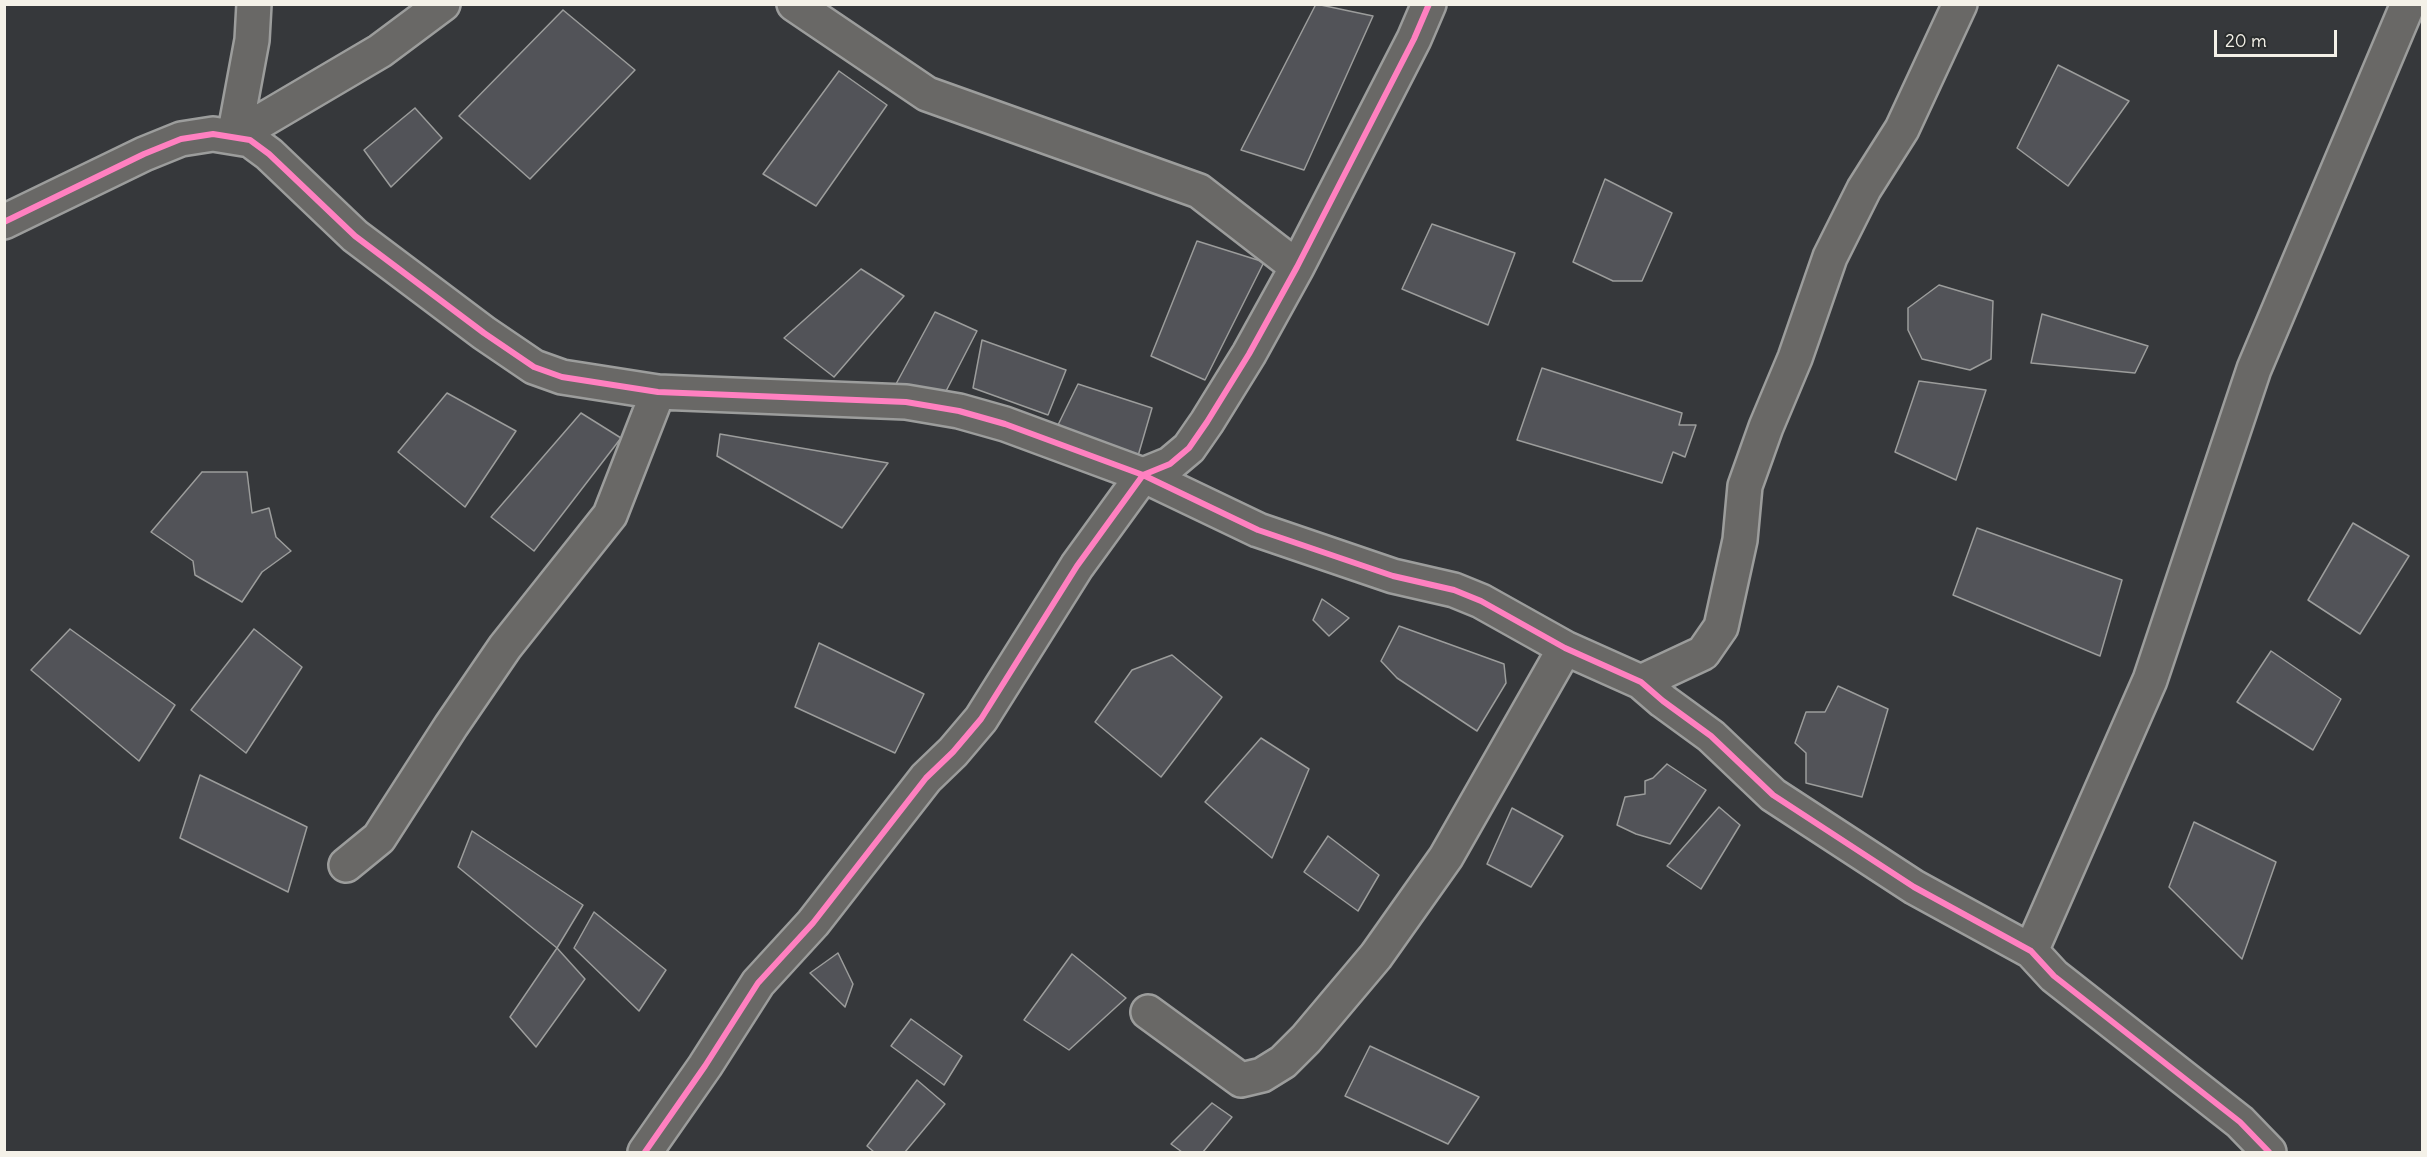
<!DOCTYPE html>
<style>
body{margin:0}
#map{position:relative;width:2427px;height:1157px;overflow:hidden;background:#36383b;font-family:Delius,sans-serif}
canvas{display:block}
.frame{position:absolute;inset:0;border:6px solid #f4f1e8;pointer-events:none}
.scale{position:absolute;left:2214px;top:30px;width:123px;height:27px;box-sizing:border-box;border:3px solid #f4f1e8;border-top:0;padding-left:8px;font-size:18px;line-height:21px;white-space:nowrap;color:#f4f1e8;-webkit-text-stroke:4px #2a2d2e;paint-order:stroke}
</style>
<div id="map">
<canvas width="2427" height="1157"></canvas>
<div class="frame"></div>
<div class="scale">20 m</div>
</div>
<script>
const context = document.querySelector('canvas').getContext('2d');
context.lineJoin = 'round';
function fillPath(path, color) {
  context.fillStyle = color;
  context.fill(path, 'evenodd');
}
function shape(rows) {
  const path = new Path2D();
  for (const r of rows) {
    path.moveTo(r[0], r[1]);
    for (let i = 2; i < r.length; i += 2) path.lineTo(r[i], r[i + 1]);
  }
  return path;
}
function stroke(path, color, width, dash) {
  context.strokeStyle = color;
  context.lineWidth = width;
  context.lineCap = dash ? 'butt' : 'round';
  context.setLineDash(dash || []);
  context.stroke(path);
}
const building = shape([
 [1316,4,1373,16,1304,170,1241,150,1316,4],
 [563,10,635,70,530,179,459,116,563,10],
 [2058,65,2129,101,2068,186,2017,148,2058,65],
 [839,71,887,105,816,206,763,174,839,71],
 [415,108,442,138,391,187,364,150,415,108],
 [1605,179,1672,213,1642,281,1613,281,1573,262,1605,179],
 [1432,224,1515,253,1488,325,1402,289,1432,224],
 [1197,241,1264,262,1205,380,1151,356,1197,241],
 [861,269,904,296,834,377,784,338,861,269],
 [1939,285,1993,301,1991,359,1970,370,1922,359,1908,330,1908,308,1939,285],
 [935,312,977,331,943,397,896,384,935,312],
 [2042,314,2148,346,2135,373,2031,363,2042,314],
 [982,340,1066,370,1048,415,973,388,982,340],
 [1542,368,1682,413,1679,425,1696,425,1685,457,1673,452,1662,483,1517,440,1542,368],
 [1919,381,1986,390,1956,480,1895,452,1919,381],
 [1078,384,1152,408,1138,456,1056,429,1078,384],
 [447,393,516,431,465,507,398,452,447,393],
 [581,413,621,438,534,551,491,517,581,413],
 [720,434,888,463,842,528,717,456,720,434],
 [202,472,247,472,252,513,269,508,276,537,291,551,262,572,242,602,195,575,193,561,151,532,202,472],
 [2353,523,2409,556,2360,634,2308,600,2353,523],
 [1977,528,2122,580,2100,656,1953,595,1977,528],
 [1322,599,1349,618,1329,636,1313,620,1322,599],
 [1399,626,1504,664,1506,683,1477,731,1397,678,1381,661,1399,626],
 [70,629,175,705,139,761,31,670,70,629],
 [254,629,302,667,246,753,191,710,254,629],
 [819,643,924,694,895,753,795,707,819,643],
 [2271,651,2341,699,2313,750,2237,702,2271,651],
 [1172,655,1222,697,1161,777,1095,722,1132,670,1172,655],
 [1838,686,1888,709,1862,797,1806,783,1806,753,1795,743,1806,712,1825,712,1838,686],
 [1261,738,1309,769,1272,858,1205,802,1261,738],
 [1667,764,1706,790,1670,844,1636,834,1617,825,1625,797,1645,794,1645,781,1653,778,1667,764],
 [200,775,307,827,288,892,180,838,200,775],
 [1719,807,1740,825,1701,889,1667,866,1719,807],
 [1512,808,1563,836,1531,887,1487,864,1512,808],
 [2194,822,2276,862,2242,959,2169,887,2194,822],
 [472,831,583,905,557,948,458,867,472,831],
 [1328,836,1379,875,1358,911,1304,872,1328,836],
 [594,912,666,970,639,1011,574,948,594,912],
 [557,948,585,979,536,1047,510,1017,557,948],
 [838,953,853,984,845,1007,810,973,838,953],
 [1072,954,1126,998,1069,1050,1024,1020,1072,954],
 [911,1019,962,1056,944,1085,891,1046,911,1019],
 [1370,1046,1479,1097,1448,1144,1345,1096,1370,1046],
 [917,1080,945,1104,905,1152,874,1152,867,1146,917,1080],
 [1212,1103,1232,1117,1203,1152,1182,1152,1171,1144,1212,1103]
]);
fillPath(building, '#525358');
stroke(building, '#9c9d9c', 1.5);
const street = shape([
 [794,4,927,94,1199,191,1297,267],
 [234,137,380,51,443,4],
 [234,137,252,40,254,4],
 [4,222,144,154,181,139,213,134,250,140,269,154,355,236,484,333,534,367,562,377,658,392,906,402,959,411,1005,424,1143,475,1258,530,1393,576,1454,590,1481,601,1565,648,1641,682,1663,701,1711,736,1773,795,1914,887,2031,951,2054,976,2240,1122,2269,1152],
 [1641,682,1703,653,1721,627,1740,540,1745,486,1766,427,1795,358,1830,257,1864,189,1902,129,1960,4],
 [346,865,379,838,451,726,505,647,610,515,658,392],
 [2031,951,2150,680,2254,369,2408,4],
 [1148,1012,1241,1080,1262,1075,1283,1062,1306,1039,1376,956,1446,857,1565,648],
 [645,1152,705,1066,758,983,813,923,926,778,953,752,981,719,1077,566,1143,475,1170,464,1189,448,1207,422,1249,354,1297,267,1414,39,1429,4]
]);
stroke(street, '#9c9d9c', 38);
stroke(street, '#696866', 33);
stroke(shape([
 [4,222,144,154,181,139,213,134,250,140,269,154,355,236,484,333,534,367,562,377,658,392,906,402,959,411,1005,424,1143,475,1258,530,1393,576,1454,590,1481,601,1565,648,1641,682,1663,701,1711,736,1773,795,1914,887,2031,951,2054,976,2240,1122,2269,1152],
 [645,1152,705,1066,758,983,813,923,926,778,953,752,981,719,1077,566,1143,475,1170,464,1189,448,1207,422,1249,354,1297,267,1414,39,1429,4]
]), '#ff80c0', 6);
</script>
